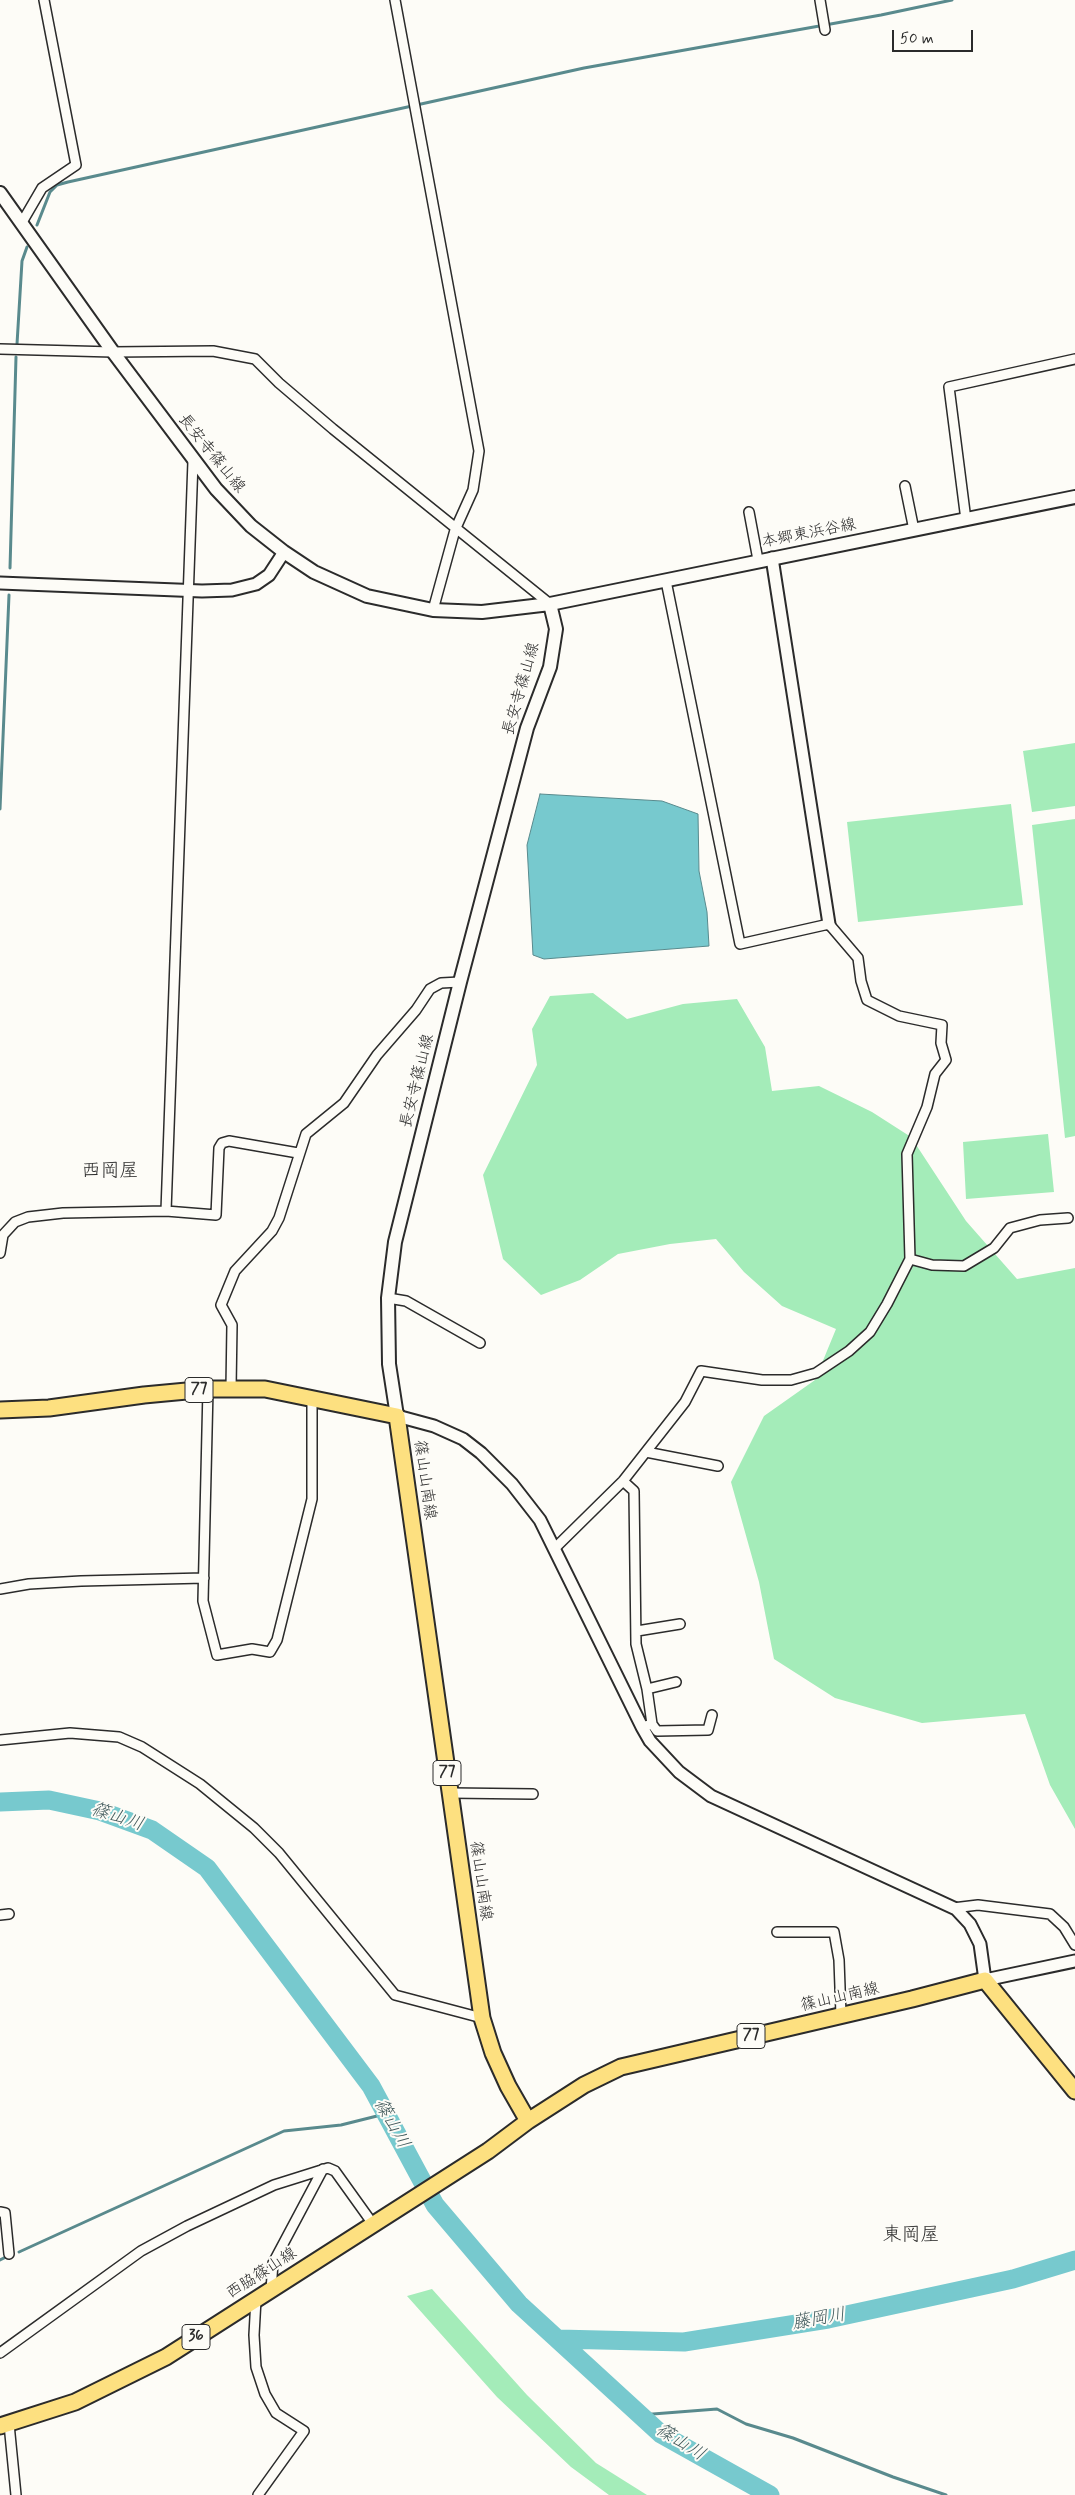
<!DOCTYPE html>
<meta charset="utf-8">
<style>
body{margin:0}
#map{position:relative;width:1075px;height:2495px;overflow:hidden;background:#fdfcf7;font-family:Mynerve,sans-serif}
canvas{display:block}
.scale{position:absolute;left:892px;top:30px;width:81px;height:22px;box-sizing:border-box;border:2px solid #2b2b2b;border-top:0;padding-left:6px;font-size:15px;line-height:18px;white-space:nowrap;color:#2b2b2b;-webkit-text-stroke:4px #fdfcf7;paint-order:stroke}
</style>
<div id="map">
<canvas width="1075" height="2495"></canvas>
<div class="scale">50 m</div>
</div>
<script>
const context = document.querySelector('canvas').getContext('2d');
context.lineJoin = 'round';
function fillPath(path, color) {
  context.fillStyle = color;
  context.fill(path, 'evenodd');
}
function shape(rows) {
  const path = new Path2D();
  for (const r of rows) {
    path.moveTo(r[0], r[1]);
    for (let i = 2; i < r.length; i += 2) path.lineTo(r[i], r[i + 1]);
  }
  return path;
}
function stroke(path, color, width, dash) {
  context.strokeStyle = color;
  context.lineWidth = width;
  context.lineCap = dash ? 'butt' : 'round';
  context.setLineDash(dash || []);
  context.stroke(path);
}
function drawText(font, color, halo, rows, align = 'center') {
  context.font = font + ' Mynerve,"Klee One",sans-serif';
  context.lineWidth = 4;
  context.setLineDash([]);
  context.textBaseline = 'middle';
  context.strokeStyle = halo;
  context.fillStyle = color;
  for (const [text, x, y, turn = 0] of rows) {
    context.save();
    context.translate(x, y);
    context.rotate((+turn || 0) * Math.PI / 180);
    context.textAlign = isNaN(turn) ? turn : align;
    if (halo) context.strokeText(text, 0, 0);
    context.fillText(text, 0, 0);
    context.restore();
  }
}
fillPath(shape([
 [1075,743,1075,806,1032,812,1023,751],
 [1011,804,1023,905,858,922,847,822],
 [1075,819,1075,1136,1065,1138,1032,825],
 [593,993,627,1019,683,1004,737,999,765,1047,772,1091,819,1086,872,1112,911,1137,966,1221,1017,1279,1075,1268,1075,1829,1050,1785,1025,1714,922,1723,835,1698,774,1659,759,1582,731,1482,764,1416,815,1380,836,1329,782,1306,744,1272,716,1239,670,1244,618,1254,580,1280,541,1295,503,1259,483,1175,537,1065,532,1029,550,996],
 [1048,1134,1054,1192,966,1199,963,1142],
 [432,2289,527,2395,596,2463,647,2495,609,2495,571,2467,497,2397,407,2296]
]), '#a4ecb9');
const water = shape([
 [540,794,662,801,698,814,699,871,707,912,709,946,544,959,533,955,527,845,540,794]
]);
fillPath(water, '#77c9ce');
stroke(water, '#598a8d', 1);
stroke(shape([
 [37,225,50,192,57,185,68,182,584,68,881,15,952,0],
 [17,344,22,261,27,247],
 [10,568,16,357],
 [0,809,9,595],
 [19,2252,284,2131,341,2125,385,2114],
 [0,2260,8,2256],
 [640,2415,717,2409,746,2424,793,2438,893,2477,946,2495]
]), '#598a8d', 3);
stroke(shape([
 [0,1802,49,1800,100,1811,152,1830,207,1868,371,2086,435,2205,519,2304,661,2434,770,2495],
 [558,2339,684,2342,828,2319,1013,2279,1075,2260]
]), '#77c9ce', 19);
const minor = shape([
 [395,0,479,451,473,490,455,530,433,610],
 [820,0,825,30],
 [21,224,42,188,76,165,44,0],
 [0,349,113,352,213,351,255,359,279,383,333,429,550,604],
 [905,486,914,530],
 [749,512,758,560],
 [966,520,949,387,1075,359],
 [166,1211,193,461],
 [0,1253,3,1235,15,1222,28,1217,63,1213,166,1211,216,1215,219,1148,222,1143,229,1141,298,1153],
 [910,1259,932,1265,964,1266,994,1248,1010,1228,1040,1220,1068,1218],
 [388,1298,406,1301,480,1343],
 [231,1388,232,1325,221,1305,235,1271,272,1231,279,1218,306,1134,344,1103,377,1055,416,1010,430,989,441,983,460,982],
 [208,1389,203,1601,217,1655,252,1649,270,1652,277,1640,312,1499,312,1397],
 [646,1452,718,1466],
 [623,1481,634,1491,636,1644,647,1689,652,1724,642,1727],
 [554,1549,623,1481,685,1402,701,1371,762,1380,791,1380,816,1373,849,1351,870,1332,887,1304,910,1259,907,1154,927,1107,935,1074,946,1060,941,1043,942,1025,899,1016,867,1000,861,981,858,958,829,924,740,944,666,581],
 [0,1589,29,1584,81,1581,204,1578],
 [637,1631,680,1624],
 [647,1689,676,1682],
 [652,1724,657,1731,708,1730,712,1715],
 [0,1740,70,1733,119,1737,142,1747,200,1784,254,1828,279,1853,395,1995,482,2018],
 [450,1793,533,1794],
 [953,1908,978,1905,1050,1914,1064,1927,1075,1945],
 [0,1915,9,1914],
 [777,1932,834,1932,839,1960,841,2015],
 [0,2212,5,2213,9,2254],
 [271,2290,273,2263,323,2169],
 [256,2299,254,2335,256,2367,265,2394,276,2413,304,2431,258,2495],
 [0,2353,141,2251,187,2226,274,2185,328,2168,335,2171,373,2224],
 [9,2424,16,2495]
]);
const tertiary = shape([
 [772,558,829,924],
 [0,583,202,591,232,590,256,584,269,575,284,552],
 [397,1416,434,1426,463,1439,481,1453,512,1484,540,1520,642,1727,650,1741,679,1772,711,1796,956,1909,970,1924,980,1944,985,1980,1075,1961]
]);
const secondary = shape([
 [0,193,113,352,216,489,251,526,284,552,314,572,367,596,433,610,482,612,550,604,1075,497],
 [397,1416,389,1364,388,1298,395,1242,460,982,527,728,550,667,556,629,550,604]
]);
const primary = shape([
 [0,1410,49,1408,144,1395,208,1389,265,1389,397,1416,482,2018,493,2053,508,2086,528,2121],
 [0,2426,75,2402,166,2357,488,2151,528,2121,584,2085,621,2067,912,1999,985,1980,1075,2091]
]);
stroke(minor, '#2b2b2b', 12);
stroke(tertiary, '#2b2b2b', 15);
stroke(secondary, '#2b2b2b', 16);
stroke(primary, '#2b2b2b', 19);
stroke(minor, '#fdfcf7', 9);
stroke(tertiary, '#fdfcf7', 11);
stroke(secondary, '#fdfcf7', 12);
stroke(primary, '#fde080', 15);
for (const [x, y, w] of [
 [199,1390,28],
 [447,1773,28],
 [751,2036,28],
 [196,2337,28]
]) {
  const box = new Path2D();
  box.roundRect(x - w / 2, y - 12.5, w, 25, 4);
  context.fillStyle = '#fdfcf7';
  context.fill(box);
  stroke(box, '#2b2b2b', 1);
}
drawText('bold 15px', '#2b2b2b', null, [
 ["77",199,1390],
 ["77",447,1773],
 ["77",751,2036],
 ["36",196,2337]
]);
drawText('16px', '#2b2b2b', '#fdfcf7', [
 ["長安寺篠山線",211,454,51],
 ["本郷東浜谷線",809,534,-11],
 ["長安寺篠山線",522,689,-74],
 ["長安寺篠山線",418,1081,-76],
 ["篠山山南線",424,1480,82],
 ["篠山山南線",480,1881,82],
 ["篠山山南線",840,1998,-13],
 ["西脇篠山線",262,2274,-33]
]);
drawText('italic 18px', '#425a5c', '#fdfcf7', [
 ["篠山川",117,1818,18],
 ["篠山川",391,2124,61],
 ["藤岡川",819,2320,-10],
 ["篠山川",680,2443,32]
]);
drawText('19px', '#2b2b2b', '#fdfcf7', [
 ["西岡屋",110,1172],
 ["東岡屋",911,2236]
]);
</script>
